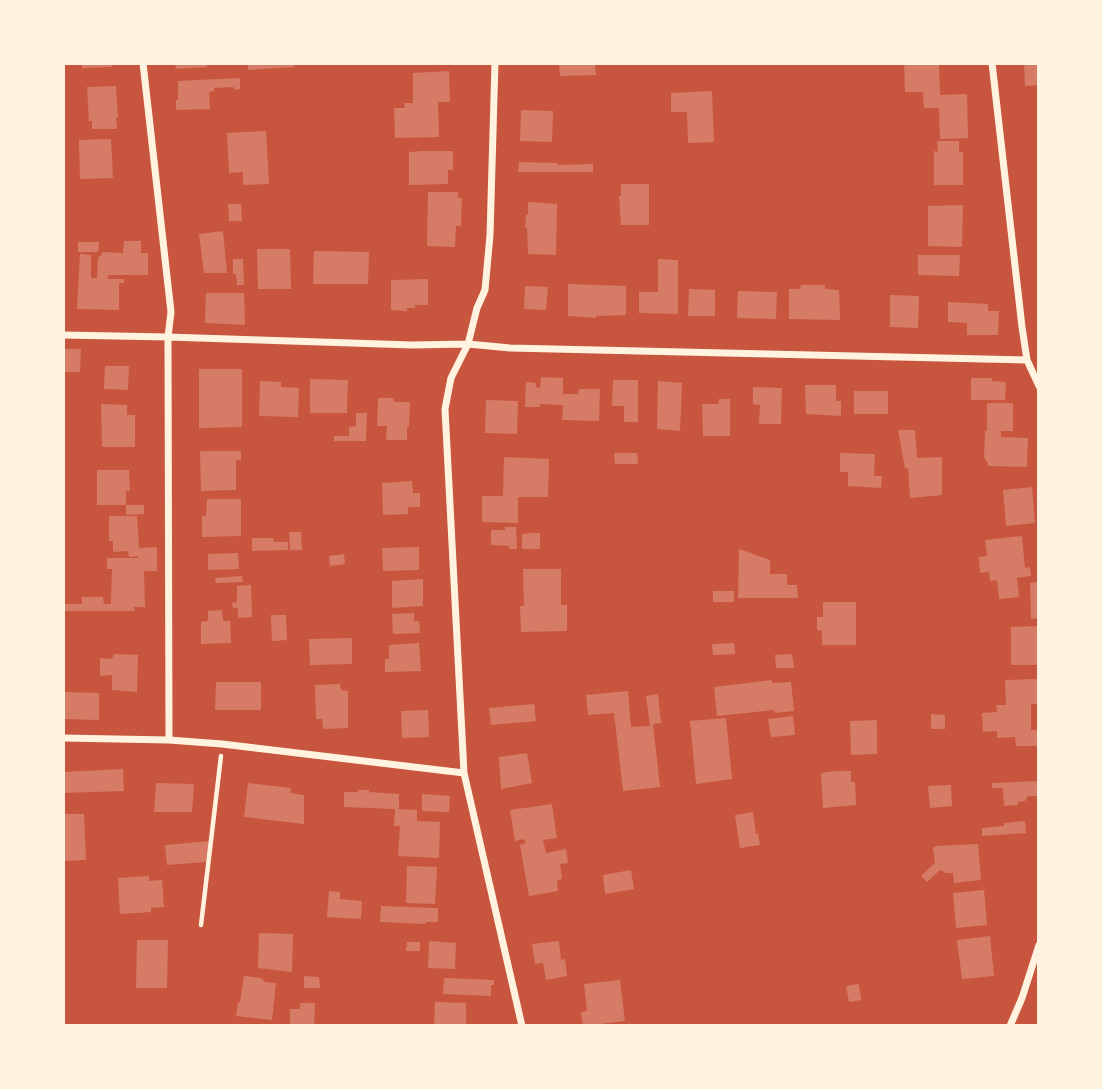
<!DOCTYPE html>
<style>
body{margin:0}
#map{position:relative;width:1102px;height:1089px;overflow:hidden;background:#c8553d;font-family:Arial,sans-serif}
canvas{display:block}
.frame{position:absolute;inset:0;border:65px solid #fff3e0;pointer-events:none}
</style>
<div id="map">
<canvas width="1102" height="1089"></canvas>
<div class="frame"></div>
</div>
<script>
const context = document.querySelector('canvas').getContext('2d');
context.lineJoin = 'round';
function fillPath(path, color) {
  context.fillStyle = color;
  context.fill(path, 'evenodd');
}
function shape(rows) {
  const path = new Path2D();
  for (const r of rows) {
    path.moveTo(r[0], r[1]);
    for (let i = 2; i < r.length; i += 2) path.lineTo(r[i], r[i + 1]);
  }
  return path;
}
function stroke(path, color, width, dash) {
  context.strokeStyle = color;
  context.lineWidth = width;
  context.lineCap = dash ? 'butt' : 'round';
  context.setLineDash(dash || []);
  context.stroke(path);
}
fillPath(shape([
 [82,63,111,63,112,67,82,68],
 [175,63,207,63,207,67,176,69],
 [248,63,294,63,294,67,248,70],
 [559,63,595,63,596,75,560,76],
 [904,63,939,63,940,95,967,94,968,138,940,139,939,108,924,108,923,92,905,92],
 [1024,63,1039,63,1039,85,1025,86],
 [449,71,450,102,438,102,439,137,395,138,394,108,405,108,404,103,413,103,413,73],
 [240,78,240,89,235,90,233,87,214,88,214,91,209,92,210,109,176,110,176,100,178,100,178,81],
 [116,86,118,118,116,118,117,129,92,129,92,121,89,121,87,87],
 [712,91,714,142,688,143,687,112,671,112,671,93],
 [521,110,553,111,552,142,520,141],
 [266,131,269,184,243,185,243,172,229,173,227,133],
 [111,139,113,178,80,179,79,140],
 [937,141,959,141,959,152,963,152,963,185,934,185,934,151,938,152],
 [424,151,453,151,453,170,448,170,448,184,409,185,409,152],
 [519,162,558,163,558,165,593,164,593,172,518,172],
 [621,184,649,184,649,225,621,225,619,196,621,196],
 [428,192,458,192,458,198,462,198,461,226,456,226,455,247,427,246],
 [528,202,557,204,556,255,528,254,527,228,525,228,526,215,528,214],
 [228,204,241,204,242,221,229,221],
 [963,205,962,247,928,246,928,206],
 [223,231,227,273,204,273,199,234],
 [124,241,141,241,141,253,148,253,148,275,108,275,108,279,124,279,124,283,119,283,119,310,77,309,80,254,91,255,91,278,97,278,98,258,102,254,102,252,123,253],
 [78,242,99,242,98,252,78,252],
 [257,249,290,249,291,289,258,289],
 [314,251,369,252,368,284,313,284],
 [918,255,960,255,959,276,918,275],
 [233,259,243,259,244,285,237,285,236,274,233,274],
 [658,259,678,260,678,314,639,313,639,292,658,292],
 [428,279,428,305,415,305,415,308,407,308,407,311,391,310,391,280],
 [568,284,626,286,626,315,596,316,596,318,568,316],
 [801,285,825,285,825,289,839,290,840,320,789,319,789,289,800,289],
 [525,286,548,287,546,310,524,309],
 [689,289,715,290,715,316,688,316],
 [738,291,777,292,776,319,737,318],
 [206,293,244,293,245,325,205,323],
 [890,295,919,296,918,328,890,327],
 [948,302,988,304,988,311,999,311,998,335,967,335,967,323,948,322],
 [65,349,81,349,80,372,65,372],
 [105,366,129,366,128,390,104,389],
 [199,369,242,369,242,427,199,428],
 [541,377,563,378,563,394,578,394,579,389,600,389,599,421,562,420,563,405,540,404,540,407,525,407,526,382,536,383,536,387,540,388],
 [971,378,992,378,992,381,1006,382,1005,400,971,400],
 [310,379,348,380,347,413,310,413],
 [613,380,638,380,638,422,624,422,624,406,612,406],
 [260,381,281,382,281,387,299,388,298,417,259,416],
 [658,381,682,383,680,431,657,429],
 [805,385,836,385,836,401,841,401,841,416,806,414],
 [753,387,782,388,781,424,759,424,760,405,753,404],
 [854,391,888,391,888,414,854,414],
 [378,398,393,398,394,402,410,402,409,427,407,427,407,440,386,440,387,426,377,426],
 [719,399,730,399,730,436,703,436,702,404,718,404],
 [486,400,518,401,517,434,485,433],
 [987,403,1013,403,1013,431,1001,431,1001,437,1028,438,1027,467,989,466,984,457,985,431,987,431],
 [101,404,127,405,127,415,135,415,135,447,102,447],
 [356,413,367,413,366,441,334,441,334,436,349,436,349,427,356,426],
 [898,430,915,430,917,458,942,457,942,495,910,498,908,468,905,468],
 [200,451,241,451,241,460,236,460,236,490,201,491],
 [614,453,637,453,638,464,615,464],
 [840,453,875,454,874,476,882,476,881,488,848,486,848,472,840,472],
 [504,457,549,459,548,497,518,497,518,523,482,522,482,496,503,496],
 [97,470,129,470,130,491,126,491,126,505,97,505],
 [412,481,413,493,420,493,420,507,408,507,408,514,383,515,382,483],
 [1032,487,1035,523,1006,526,1003,490],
 [207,499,241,499,241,536,202,537,202,516,206,516],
 [126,505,144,505,144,514,126,515],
 [109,516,137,516,139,548,157,547,157,571,144,571,145,607,134,607,135,611,63,611,63,604,82,604,82,597,103,597,104,604,111,604,112,569,107,569,107,558,138,558,138,556,129,557,128,551,113,552,113,541,109,541],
 [505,527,516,527,517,549,509,549,509,546,491,545,491,530,505,530],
 [289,532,301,532,302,550,290,550],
 [531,533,540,533,540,549,522,549,522,534],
 [1022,536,1025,568,1030,567,1031,576,1017,578,1019,597,999,599,997,580,990,581,989,572,980,573,979,557,987,556,985,540],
 [252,538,273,538,274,542,288,542,288,550,252,551],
 [419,547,419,570,383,571,382,548],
 [739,549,770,560,770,574,787,574,787,585,797,585,798,598,738,598],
 [238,553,239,569,208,570,208,554],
 [344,554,345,564,330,566,329,556],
 [523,569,561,569,561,605,567,605,567,631,521,632,520,606,524,606],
 [242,576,243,582,216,583,215,578],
 [423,579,423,606,392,608,392,581],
 [1039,582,1039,618,1031,619,1030,583],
 [251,585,252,617,238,618,238,608,233,608,232,603,237,602,237,586],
 [713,591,734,591,734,602,713,602],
 [823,602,856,602,856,645,822,645,822,631,817,630,817,617,823,617],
 [222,610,223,621,230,621,231,643,201,644,201,622,208,621,208,611],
 [414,613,414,621,419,621,420,633,393,634,392,614],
 [271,615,286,615,287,640,272,641],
 [1039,626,1039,665,1011,665,1011,627],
 [352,638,352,664,310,665,309,639],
 [419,643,421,671,385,672,385,659,389,659,389,645],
 [734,643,735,654,713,655,712,644],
 [114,654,138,655,137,692,112,690,112,675,100,676,100,658,112,659],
 [792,654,794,668,776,668,775,655],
 [1037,679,1037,704,1031,704,1031,730,1039,730,1039,746,1016,746,1015,737,997,738,997,731,983,732,982,713,997,712,996,705,1006,705,1005,680],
 [772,680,772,683,791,682,794,711,775,713,774,710,717,716,714,687],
 [216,682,261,682,261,710,215,710],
 [340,684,341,690,348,691,348,728,323,729,322,719,316,719,315,685],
 [628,691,631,727,650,726,646,696,658,694,661,723,653,724,660,787,623,791,614,713,588,715,586,695],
 [63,692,99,693,99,720,63,719],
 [534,704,536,721,491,725,489,708],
 [428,710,429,737,402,738,401,711],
 [931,714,945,715,945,729,931,729],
 [793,716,795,735,771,737,768,719],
 [726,718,732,779,696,784,690,721],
 [877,720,877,754,851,755,850,721],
 [527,753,532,783,501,789,499,757],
 [123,769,124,791,63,793,63,772],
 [835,771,851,771,851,782,855,782,856,805,823,808,821,773],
 [1039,781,1039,796,1028,796,1025,801,1018,802,1018,805,1004,806,1003,788,992,788,992,783],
 [156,783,194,784,192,812,154,812],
 [248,783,291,788,290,793,304,795,304,824,244,817],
 [951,785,952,806,930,808,928,786],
 [358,790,369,790,369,792,399,794,399,809,417,810,417,821,440,822,439,858,398,856,400,826,394,826,395,809,344,807,344,792,358,792],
 [422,794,450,796,449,812,422,811],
 [552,804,557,838,543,840,546,853,566,849,568,863,560,864,562,879,557,880,558,891,529,896,520,845,526,843,524,839,515,841,510,810],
 [753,812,756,834,758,833,760,845,740,848,735,815],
 [63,814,84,814,86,860,63,861],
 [1025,821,1026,833,982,836,982,828,1004,826,1004,823],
 [210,841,207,862,167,865,165,845],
 [978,844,981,880,954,883,953,873,946,873,940,870,927,882,921,876,935,863,933,848,937,846],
 [407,866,437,867,435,904,406,903],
 [631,870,634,889,605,894,603,875],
 [149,876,149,881,162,880,164,907,151,908,151,912,120,914,118,878],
 [984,890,987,925,956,928,953,893],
 [329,891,340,892,340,899,362,901,361,919,327,917],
 [381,906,438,908,438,922,426,922,426,924,380,922],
 [259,933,293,934,292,972,258,968],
 [990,936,994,976,962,979,957,940],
 [137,940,168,940,167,988,136,988],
 [429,941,456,943,455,969,428,968],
 [559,941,561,960,565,959,567,976,546,980,543,963,535,964,532,944],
 [407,942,420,942,420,951,406,951],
 [244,976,261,978,265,982,276,983,272,1020,236,1016,238,1002,240,1002],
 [304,976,319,977,320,988,304,988],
 [444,978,494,980,494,985,491,985,491,996,443,994],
 [620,980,625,1021,583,1026,581,1012,587,1011,584,984],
 [859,984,861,1000,849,1002,846,986],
 [435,1002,466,1003,466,1026,434,1026],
 [300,1003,315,1003,314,1026,290,1026,290,1009,300,1009]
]), '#d67c66');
stroke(shape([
 [201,925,221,756]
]), '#fff3e0', 4.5);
stroke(shape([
 [143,63,171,312,168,337,169,740],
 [495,63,490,235,485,290,477,308,468,344,451,378,445,409,464,773,522,1026],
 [992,63,1022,327,1027,360,1039,386],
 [63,335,168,337,412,345,468,344,510,348,1027,360],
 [63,738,169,740,222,744,464,773],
 [1010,1026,1022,998,1039,945]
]), '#fff3e0', 7);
</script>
